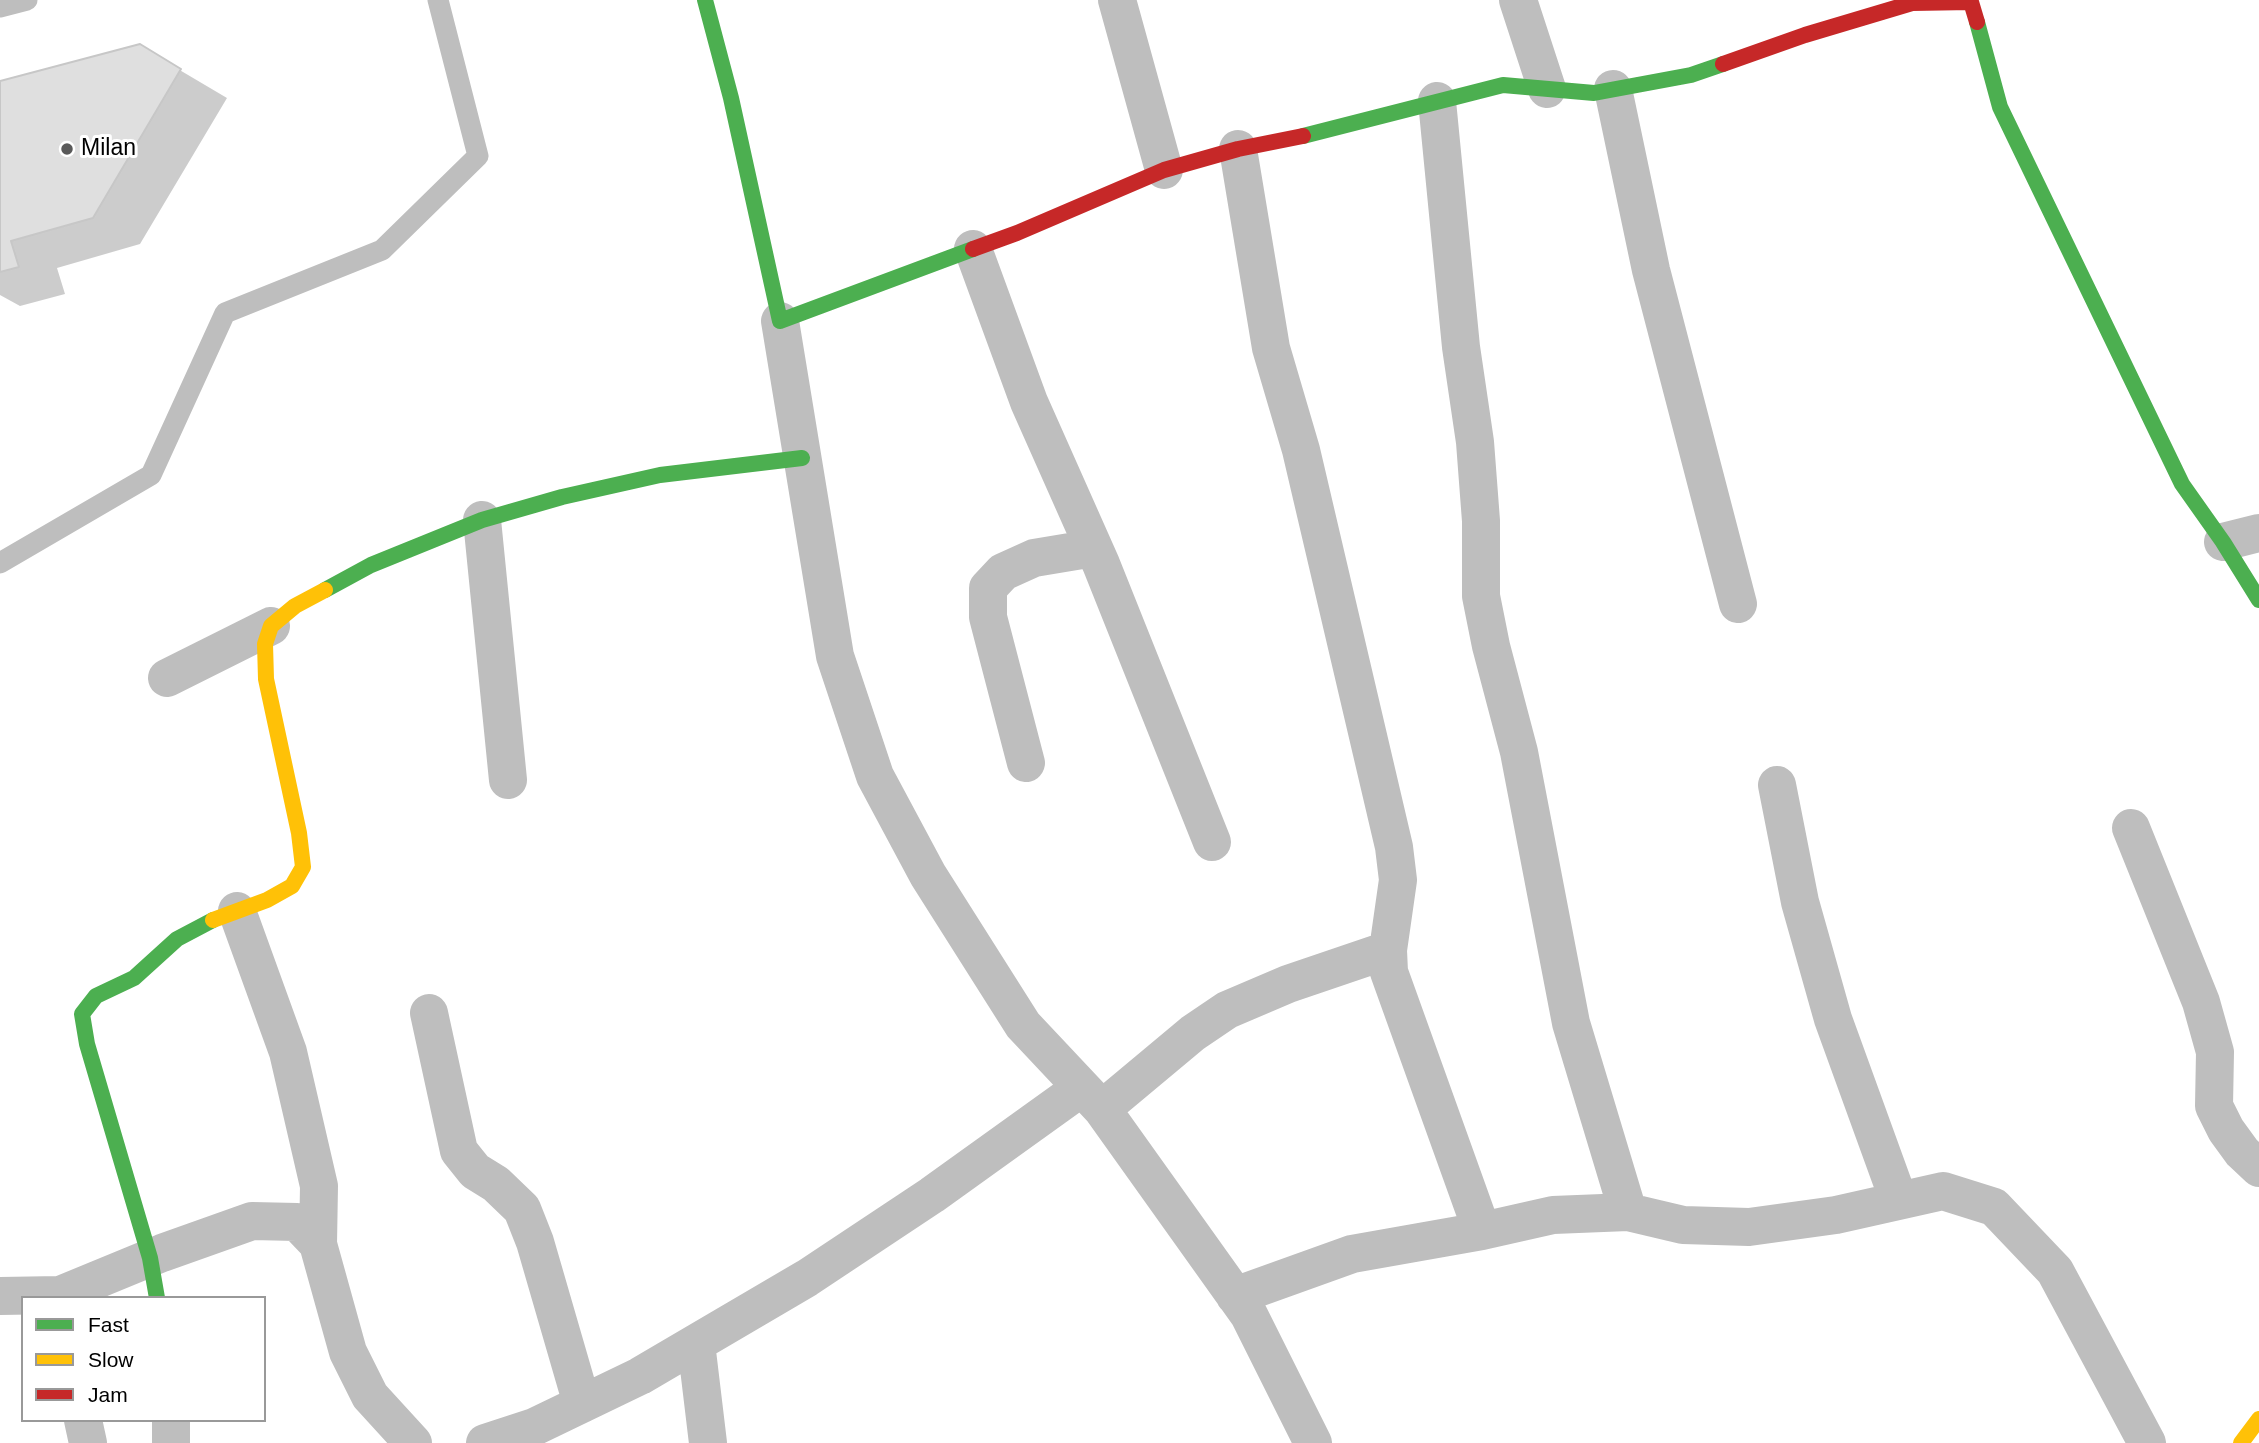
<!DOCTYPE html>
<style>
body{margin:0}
#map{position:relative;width:2259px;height:1443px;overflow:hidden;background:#fff;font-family:Helvetica,sans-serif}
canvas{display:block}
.legend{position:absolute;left:21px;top:1296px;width:245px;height:126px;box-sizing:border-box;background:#fff;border:2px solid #999;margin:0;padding:9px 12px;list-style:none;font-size:21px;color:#000}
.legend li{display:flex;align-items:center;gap:14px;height:35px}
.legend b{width:35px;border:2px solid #999}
</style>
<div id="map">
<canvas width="2259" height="1443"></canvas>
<ul class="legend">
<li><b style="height:9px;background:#4caf50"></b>Fast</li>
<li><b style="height:9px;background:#ffc107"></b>Slow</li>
<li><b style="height:9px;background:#c62828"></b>Jam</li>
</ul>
</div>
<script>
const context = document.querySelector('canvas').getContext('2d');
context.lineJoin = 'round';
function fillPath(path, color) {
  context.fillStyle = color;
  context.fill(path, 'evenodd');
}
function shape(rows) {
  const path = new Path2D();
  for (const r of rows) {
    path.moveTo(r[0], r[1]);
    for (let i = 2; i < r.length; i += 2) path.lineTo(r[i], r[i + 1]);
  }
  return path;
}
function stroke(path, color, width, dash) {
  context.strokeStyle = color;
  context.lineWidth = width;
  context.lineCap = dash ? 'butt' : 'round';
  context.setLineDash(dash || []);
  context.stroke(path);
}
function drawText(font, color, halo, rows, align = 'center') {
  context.font = font + ' Helvetica,sans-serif';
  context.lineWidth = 6;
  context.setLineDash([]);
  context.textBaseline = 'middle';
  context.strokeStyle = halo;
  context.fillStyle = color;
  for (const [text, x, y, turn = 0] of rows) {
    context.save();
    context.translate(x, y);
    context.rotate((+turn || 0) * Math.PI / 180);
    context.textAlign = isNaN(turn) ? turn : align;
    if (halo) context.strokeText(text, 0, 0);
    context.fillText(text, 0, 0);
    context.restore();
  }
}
fillPath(shape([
 [139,46,227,98,140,244,57,268,65,294,20,306,0,295,0,82]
]), '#0003');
const building = shape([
 [140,44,181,69,93,218,11,241,19,267,0,272,0,81,140,44]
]);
fillPath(building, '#dfdfdf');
stroke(building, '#c7c7c7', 2);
stroke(shape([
 [0,7,27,0],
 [0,563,151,475,225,313,382,250,478,156,438,0]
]), '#bebebe', 21);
stroke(shape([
 [1117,0,1164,170],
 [1518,0,1547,89],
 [1613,89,1651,270,1738,604],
 [1437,101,1461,347,1475,442,1481,521,1481,596,1491,646,1519,752,1571,1023,1628,1212],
 [1238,149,1271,348,1301,450,1394,847,1398,880,1388,950,1389,972,1482,1231],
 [973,249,1029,402,1101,564,1212,842],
 [780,321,835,656,875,776,928,875,1023,1025,1102,1109,1249,1315,1313,1443],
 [482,520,508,780],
 [2223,542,2259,533],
 [167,678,271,626],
 [1026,763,988,617,988,588,1003,572,1034,558,1094,548],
 [1777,785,1800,902,1833,1019,1899,1201],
 [2131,828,2201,1002,2215,1052,2214,1106,2226,1130,2242,1152,2259,1168],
 [237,911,288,1052,319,1186,318,1244],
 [429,1013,459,1151,475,1171,496,1184,522,1209,535,1242,582,1404],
 [1102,1109,1193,1033,1227,1010,1288,984,1388,950],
 [0,1296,60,1295,162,1253,252,1221,297,1222,318,1244,348,1352,370,1396,413,1443],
 [1235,1296,1352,1254,1482,1231,1553,1215,1628,1212,1683,1225,1749,1227,1836,1215,1943,1191,1994,1207,2055,1271,2147,1443],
 [696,1343,708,1443],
 [83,1420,88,1443],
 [171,1443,171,1420],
 [485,1443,534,1427,640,1376,807,1278,932,1195,1081,1088]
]), '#bebebe', 38);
stroke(shape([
 [705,0,731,98,780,321,973,249],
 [1977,22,2000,107,2182,484,2223,542,2259,600],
 [1303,136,1503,85,1594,93,1691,75,1723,64],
 [325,590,371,565,482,520,562,497,660,475,802,458],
 [157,1298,150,1258,87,1044,82,1014,96,996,134,978,177,939,213,920]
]), '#4caf50', 16);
stroke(shape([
 [213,920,267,900,292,886,303,867,299,833,266,679,265,644,271,626,295,606,325,590],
 [2241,1443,2259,1419]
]), '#ffc107', 16);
stroke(shape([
 [1723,64,1805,35,1912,3,1971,2,1977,22],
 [973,249,1017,233,1164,170,1238,149,1303,136]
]), '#c62828', 16);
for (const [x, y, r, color] of [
 [67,149,7,"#595959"]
]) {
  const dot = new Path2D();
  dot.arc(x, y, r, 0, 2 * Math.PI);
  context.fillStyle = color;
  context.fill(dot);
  stroke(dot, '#fff', 2.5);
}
drawText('23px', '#000', '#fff', [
 ["Milan",81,149]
], 'left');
</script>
